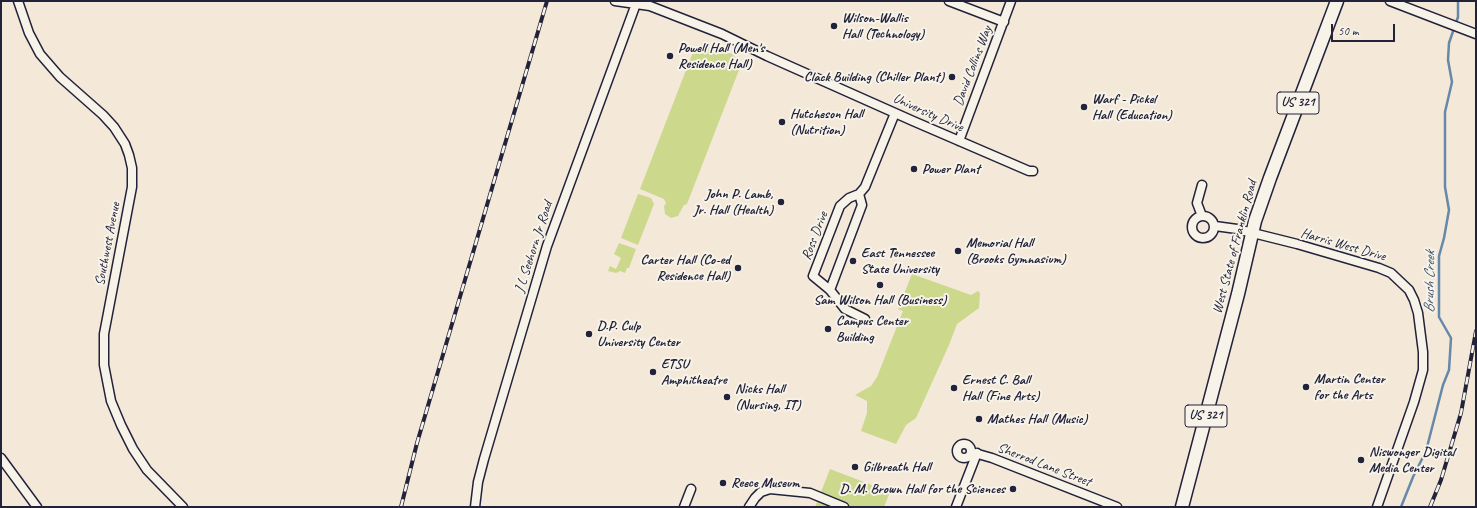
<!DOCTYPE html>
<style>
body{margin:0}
#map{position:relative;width:1477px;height:508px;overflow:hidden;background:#f4e8d8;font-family:Caveat,sans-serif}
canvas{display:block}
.frame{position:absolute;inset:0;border:2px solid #22223b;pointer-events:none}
.scale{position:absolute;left:1331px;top:24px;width:64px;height:18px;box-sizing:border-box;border:2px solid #22223b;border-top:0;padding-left:5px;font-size:12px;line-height:14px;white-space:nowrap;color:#22223b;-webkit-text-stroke:3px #f7f3e8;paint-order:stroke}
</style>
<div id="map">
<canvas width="1477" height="508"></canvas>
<div class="frame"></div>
<div class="scale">50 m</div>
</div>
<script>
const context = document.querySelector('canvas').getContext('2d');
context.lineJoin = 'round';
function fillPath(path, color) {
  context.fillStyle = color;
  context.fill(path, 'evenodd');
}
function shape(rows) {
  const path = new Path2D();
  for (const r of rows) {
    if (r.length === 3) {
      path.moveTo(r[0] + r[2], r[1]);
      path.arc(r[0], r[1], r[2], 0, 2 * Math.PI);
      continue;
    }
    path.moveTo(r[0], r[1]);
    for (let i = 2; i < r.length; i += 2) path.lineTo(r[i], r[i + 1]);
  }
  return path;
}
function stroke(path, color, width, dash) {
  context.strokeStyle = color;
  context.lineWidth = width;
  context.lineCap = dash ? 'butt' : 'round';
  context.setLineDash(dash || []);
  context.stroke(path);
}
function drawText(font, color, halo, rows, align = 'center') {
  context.font = font + ' Caveat,sans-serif';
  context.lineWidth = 4;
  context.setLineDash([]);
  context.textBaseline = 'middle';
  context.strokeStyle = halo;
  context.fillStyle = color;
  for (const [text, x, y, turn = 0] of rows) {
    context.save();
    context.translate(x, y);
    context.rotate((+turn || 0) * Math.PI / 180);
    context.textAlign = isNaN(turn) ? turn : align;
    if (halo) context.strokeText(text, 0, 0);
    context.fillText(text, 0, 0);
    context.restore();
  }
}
fillPath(shape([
 [707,46,712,47,732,54,738,60,739,70,687,204,684,205,678,216,671,218,665,214,664,206,666,203,664,199,640,189,693,52,698,48],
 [638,194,651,198,654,204,638,245,621,238],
 [619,243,636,249,629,268,627,268,625,273,620,271,616,273,608,271,610,266,616,269,621,258,614,254],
 [912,274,971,295,978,291,980,293,979,308,957,324,949,345,916,418,906,425,896,444,861,431,867,413,867,401,855,395,871,386,877,377,903,311,898,309],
 [830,469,890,492,884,507,815,507]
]), '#ccd98d');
stroke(shape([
 [1401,507,1413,477,1426,451,1443,385,1449,370,1451,338,1439,317,1439,256,1444,238,1449,210,1445,187,1445,112,1452,82,1448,60,1449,43,1458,17,1458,1]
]), '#6688a9', 2.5);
const minor = shape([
 [18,1,29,33,40,54,60,77,103,115,114,127,125,144,129,155,132,168,132,187,104,334,104,365,111,401,121,425,133,449,147,470,183,507],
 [615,1,650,6,722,34,767,56,913,121,1029,171,1033,171],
 [949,1,1004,22],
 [1390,1,1476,34],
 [959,141,1011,1],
 [1202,185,1197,203,1202,216],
 [1203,227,11],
 [1215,226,1237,229,1297,244,1379,268,1391,273,1409,290,1414,300,1418,313,1423,352,1423,370,1414,402,1377,507],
 [830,290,862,205,859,194],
 [865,319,845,309,830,290,813,276,840,206,849,198,859,194,865,187,895,113],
 [964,451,7],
 [971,452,992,458,1117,507],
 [1,458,37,507],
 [475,507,478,482,484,459,547,246,637,1],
 [684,507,691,489],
 [749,507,755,498,761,492,770,489,810,493,844,507],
 [956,507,977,453]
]);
const highway = shape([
 [1182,507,1238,294,1255,221,1270,178,1337,1]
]);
stroke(minor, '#22223b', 11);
stroke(highway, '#22223b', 15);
stroke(minor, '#f7f3e8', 8);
stroke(highway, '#f7f3e8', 12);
const rail = shape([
 [401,507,417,443,547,1],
 [1430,507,1441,480,1461,413,1476,331]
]);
stroke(rail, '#22223b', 4);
stroke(rail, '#f7f3e8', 2.5, [8]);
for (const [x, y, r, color] of [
 [834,26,4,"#22223b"],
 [670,56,4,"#22223b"],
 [952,77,4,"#22223b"],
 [1084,107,4,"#22223b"],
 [782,122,4,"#22223b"],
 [914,169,4,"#22223b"],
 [781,202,4,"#22223b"],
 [958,251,4,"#22223b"],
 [853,261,4,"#22223b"],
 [738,268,4,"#22223b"],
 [880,285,4,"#22223b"],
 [828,329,4,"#22223b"],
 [589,334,4,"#22223b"],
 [653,372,4,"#22223b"],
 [1306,387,4,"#22223b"],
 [954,388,4,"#22223b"],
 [727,397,4,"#22223b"],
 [979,419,4,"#22223b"],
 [1361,460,4,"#22223b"],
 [855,467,4,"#22223b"],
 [723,483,4,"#22223b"],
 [1013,489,4,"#22223b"]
]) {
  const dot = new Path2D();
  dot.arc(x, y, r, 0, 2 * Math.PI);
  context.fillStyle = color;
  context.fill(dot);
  stroke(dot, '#f7f3e8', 1.5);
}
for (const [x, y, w] of [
 [1298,103,42],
 [1206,416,42]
]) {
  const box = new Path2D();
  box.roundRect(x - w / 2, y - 11, w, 22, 3);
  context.fillStyle = '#f7f3e8';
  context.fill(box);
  stroke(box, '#22223b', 1);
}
drawText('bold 13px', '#22223b', null, [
 ["US 321",1298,103],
 ["US 321",1206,416]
]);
drawText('bold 14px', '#22223b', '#f7f3e8', [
 ["Wilson-Wallis",842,18],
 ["Hall (Technology)",842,34],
 ["Powell Hall (Men's",678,48],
 ["Residence Hall)",678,64],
 ["Clack Building (Chiller Plant)",944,77,"right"],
 ["Warf - Pickel",1092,99],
 ["Hall (Education)",1092,115],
 ["Hutcheson Hall",790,114],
 ["(Nutrition)",790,130],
 ["Power Plant",922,169],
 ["John P. Lamb,",773,194,"right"],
 ["Jr. Hall (Health)",773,210,"right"],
 ["Memorial Hall",966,243],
 ["(Brooks Gymnasium)",966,259],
 ["East Tennessee",861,253],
 ["State University",861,269],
 ["Carter Hall (Co-ed",730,260,"right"],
 ["Residence Hall)",730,276,"right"],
 ["Sam Wilson Hall (Business)",880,300,"center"],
 ["Campus Center",836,321],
 ["Building",836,337],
 ["D.P. Culp",597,326],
 ["University Center",597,342],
 ["ETSU",661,364],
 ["Amphitheatre",661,380],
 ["Martin Center",1314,379],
 ["for the Arts",1314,395],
 ["Ernest C. Ball",962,380],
 ["Hall (Fine Arts)",962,396],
 ["Nicks Hall",735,389],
 ["(Nursing, IT)",735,405],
 ["Mathes Hall (Music)",987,419],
 ["Niswonger Digital",1369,452],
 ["Media Center",1369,468],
 ["Gilbreath Hall",863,467],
 ["Reece Museum",731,483],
 ["D. M. Brown Hall for the Sciences",1005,489,"right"]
], 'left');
drawText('14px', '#22223b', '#f7f3e8', [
 ["David Collins Way",973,66,-69],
 ["University Drive",928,113,24],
 ["Ross Drive",815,236,-69],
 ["Southwest Avenue",108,244,-79],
 ["Harris West Drive",1343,245,16],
 ["J L Seehorn Jr Road",534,247,-72],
 ["West State of Franklin Road",1235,247,-75],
 ["Sherrod Lane Street",1044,465,21]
]);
drawText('italic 15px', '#445572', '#f7f3e8', [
 ["Brush Creek",1430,282,-89]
]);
</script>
